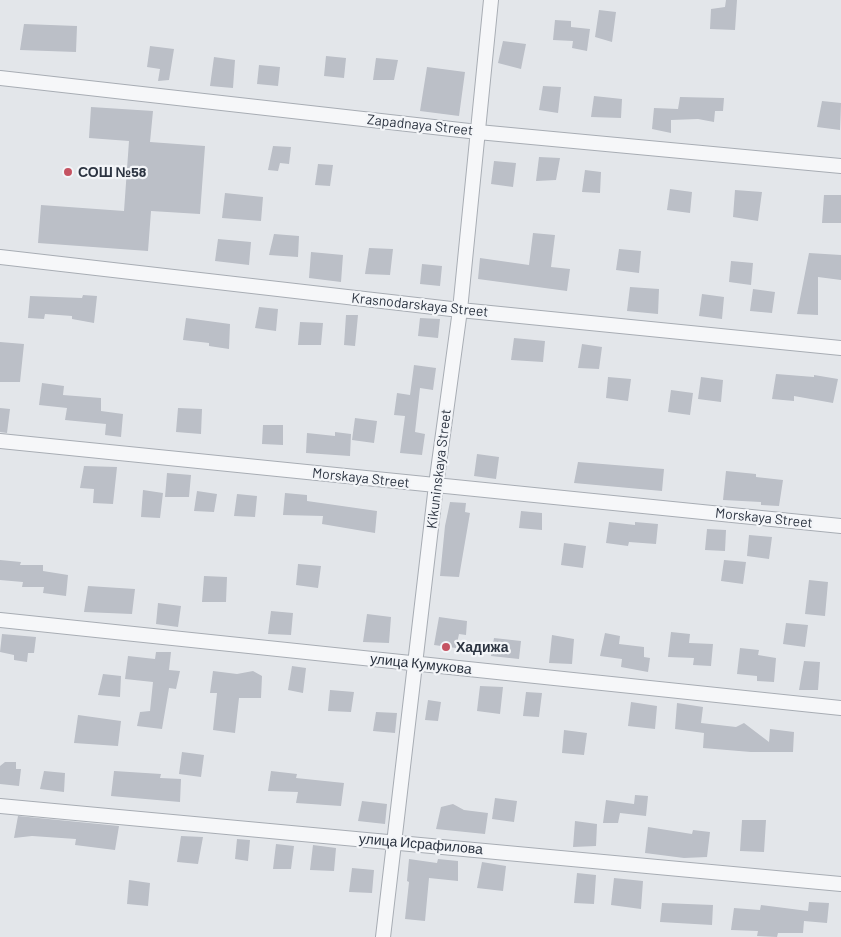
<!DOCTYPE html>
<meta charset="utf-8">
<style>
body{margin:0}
canvas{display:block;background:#e3e6ea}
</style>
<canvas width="841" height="937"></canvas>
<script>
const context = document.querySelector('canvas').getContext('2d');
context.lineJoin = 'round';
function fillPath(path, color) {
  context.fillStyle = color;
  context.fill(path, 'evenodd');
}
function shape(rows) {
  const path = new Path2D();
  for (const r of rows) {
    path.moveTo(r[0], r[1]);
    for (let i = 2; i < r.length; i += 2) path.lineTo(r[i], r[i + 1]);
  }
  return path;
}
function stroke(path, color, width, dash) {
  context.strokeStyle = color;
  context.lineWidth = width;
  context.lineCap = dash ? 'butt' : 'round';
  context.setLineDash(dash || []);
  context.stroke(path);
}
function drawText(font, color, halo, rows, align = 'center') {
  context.font = font + ' Barlow,sans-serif';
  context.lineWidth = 4.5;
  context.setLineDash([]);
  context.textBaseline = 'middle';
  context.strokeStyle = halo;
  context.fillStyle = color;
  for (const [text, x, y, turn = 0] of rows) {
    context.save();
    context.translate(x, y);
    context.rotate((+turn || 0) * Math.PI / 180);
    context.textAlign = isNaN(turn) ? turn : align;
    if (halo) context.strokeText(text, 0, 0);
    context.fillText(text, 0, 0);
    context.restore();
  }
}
fillPath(shape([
 [726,0,737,0,735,30,710,29,711,9,725,7],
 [599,10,616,12,612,42,595,37],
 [555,20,571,21,571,27,590,29,587,51,572,48,573,41,553,40],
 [24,24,77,26,76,52,20,50],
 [503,41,526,44,521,69,498,63],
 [150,46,174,49,169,80,158,81,160,69,147,67],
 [326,56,346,58,344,78,324,76],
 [214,57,235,60,233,88,210,86],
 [376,58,398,60,394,80,373,80],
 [259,65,280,67,278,86,257,84],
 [427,67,465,72,459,116,420,111],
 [543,86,561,87,558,113,539,110],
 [594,96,622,99,621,118,591,117],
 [680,97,724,98,723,111,715,111,714,122,698,119,671,120,671,133,652,129,654,108,678,109],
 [822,101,841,103,840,130,817,127],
 [91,107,153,111,150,142,205,146,200,214,151,211,148,251,38,243,41,205,124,211,129,141,89,138],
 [273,146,291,147,289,164,280,163,278,171,268,170],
 [539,157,560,158,556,180,536,181],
 [494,161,516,163,513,187,491,184],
 [318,164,333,165,330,186,315,185],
 [585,170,601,172,600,193,582,192],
 [670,189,692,192,690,213,667,210],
 [735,190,762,192,758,221,733,217],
 [225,193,263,197,261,221,222,218],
 [824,195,841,195,841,223,822,223],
 [533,233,555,235,551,267,570,269,567,291,478,279,480,258,529,265],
 [274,234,299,236,298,257,269,255],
 [218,239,251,242,249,265,215,261],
 [369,248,393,249,390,275,365,274],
 [619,249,641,251,639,273,616,270],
 [311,252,343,255,341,282,309,278],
 [809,253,841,255,841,280,818,277,818,315,797,314],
 [731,261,753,263,751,285,729,282],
 [422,264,442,266,440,286,420,284],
 [630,287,659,289,658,314,627,311],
 [753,289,775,292,772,313,750,311],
 [702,294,724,297,722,319,699,316],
 [83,295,97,296,94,323,72,319,72,316,45,314,44,319,28,318,30,296,82,298],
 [259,307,278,309,276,331,255,328],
 [346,315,358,315,355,346,344,345],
 [186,318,230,324,229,349,209,346,209,343,183,340],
 [420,318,440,319,438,338,418,336],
 [300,322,323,323,321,345,298,345],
 [514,338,545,341,543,362,511,360],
 [0,342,24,344,20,382,0,382],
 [582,344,602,347,599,369,578,368],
 [414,365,436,368,433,390,420,388,415,432,425,434,422,455,400,453,405,416,394,415,397,393,410,395],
 [776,374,814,377,814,375,838,379,833,403,794,396,794,401,772,399],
 [608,377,631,379,628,401,606,398],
 [701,377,723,380,721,402,698,399],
 [42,383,64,386,63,395,101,398,101,411,123,414,121,437,105,435,106,424,65,420,67,408,39,405],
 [671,390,693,393,690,415,668,412],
 [0,408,10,409,7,433,0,432],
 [178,408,202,409,201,434,176,432],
 [355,418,377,421,374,443,352,440],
 [263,425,283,425,283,445,262,444],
 [335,432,351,434,350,456,306,453,307,433,335,436],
 [477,454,499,457,496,479,474,476],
 [578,462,664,469,662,491,574,483],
 [84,466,117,467,113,504,93,503,94,489,80,488],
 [726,471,756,474,756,477,783,480,779,506,761,505,761,502,723,500],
 [167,473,191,475,189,497,165,497],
 [143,490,163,493,160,518,141,517],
 [197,491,217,494,214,512,194,511],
 [285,493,307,495,307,501,377,511,375,533,322,524,323,516,283,515],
 [237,494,257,496,255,517,234,516],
 [450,502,466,503,465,512,470,513,459,577,440,576,445,526],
 [521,511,542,513,542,530,519,528],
 [609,522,635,525,635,522,658,524,656,544,629,542,628,546,606,543],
 [707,529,726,530,725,551,705,550],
 [749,535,772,537,769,559,747,556],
 [564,543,586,546,583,568,561,565],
 [0,560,21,562,20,565,43,565,43,571,68,575,66,596,43,593,44,587,22,587,23,582,0,580],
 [724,560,746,562,743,584,721,581],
 [298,564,321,566,318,588,296,585],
 [204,576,227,577,226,602,202,602],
 [809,580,828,582,825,616,805,614],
 [88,586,135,589,132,614,84,612],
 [158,603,181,606,178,627,156,624],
 [271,611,293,613,291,635,268,634],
 [367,614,391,617,389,643,363,642],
 [439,617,467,621,466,635,459,634,456,648,434,645],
 [786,623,808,625,805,647,783,644],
 [671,632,690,634,689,643,713,644,711,666,693,665,694,658,668,657],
 [605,633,620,636,619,644,644,647,644,657,650,658,648,672,621,667,622,659,600,656],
 [2,634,36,637,34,653,28,653,27,662,14,660,14,655,0,652],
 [552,635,574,639,572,664,549,663],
 [494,638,521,641,519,659,491,656],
 [740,648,759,650,758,655,776,658,774,682,757,681,757,676,737,674],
 [156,652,171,652,169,670,180,671,176,689,169,688,162,729,137,726,140,712,150,711,153,682,125,679,128,656,155,659],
 [804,661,820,662,818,690,799,690],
 [292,666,306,668,303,693,288,690],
 [213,671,237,674,253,671,262,676,261,698,239,698,235,733,213,730,217,693,210,693],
 [103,674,121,676,120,697,98,695],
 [480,686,503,687,500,714,477,711],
 [330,690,354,692,351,712,328,711],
 [526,692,542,693,539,717,523,716],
 [428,700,441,702,438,721,425,720],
 [631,702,657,706,655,729,628,726],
 [677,703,703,707,701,723,736,727,744,723,769,742,770,729,794,732,793,752,751,752,703,748,704,733,675,729],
 [376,712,397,713,395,733,373,731],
 [78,715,121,721,118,746,74,743],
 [564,730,587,733,584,755,562,753],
 [182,752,204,755,201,777,179,774],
 [5,762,16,762,16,769,21,769,19,786,0,784,0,766],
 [44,771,65,773,64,792,40,789],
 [114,771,161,774,160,778,181,779,180,802,111,796],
 [271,771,297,774,296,778,344,783,341,806,296,803,298,792,268,791],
 [635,795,648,796,646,816,620,813,618,823,603,823,606,800,634,804],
 [495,798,517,801,514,822,492,819],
 [362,801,387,804,385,824,358,821],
 [453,804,464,810,488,813,485,834,436,829,441,807],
 [18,816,119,826,115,850,75,845,76,839,32,836,14,838],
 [742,820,766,820,764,852,740,851],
 [575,821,597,824,596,846,573,847],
 [648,827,692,834,693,830,710,832,707,857,684,858,645,853],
 [181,836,203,837,198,864,177,862],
 [237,839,250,840,248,861,235,859],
 [276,844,294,846,291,869,273,869],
 [313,845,336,848,334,871,310,870],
 [409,859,437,863,438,859,458,861,458,881,429,878,425,921,405,919,409,882,407,881],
 [482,862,506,866,503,891,477,888],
 [352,868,374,870,372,893,349,892],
 [577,873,596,875,594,904,574,903],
 [614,878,643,881,641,909,611,905],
 [129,880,150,883,148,906,127,904],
 [809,902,829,903,827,923,804,921,803,933,778,933,777,937,757,936,758,931,731,930,734,908,760,910,761,905,808,911],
 [662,903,713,905,712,925,660,922]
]), '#bbbfc7');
const street = shape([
 [0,78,478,132,841,166],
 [0,257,460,310,841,348],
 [0,441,841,526],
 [0,620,841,708],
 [0,806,841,884],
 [383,937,436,485,460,310,491,0]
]);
stroke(street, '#a8adb4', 16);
stroke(street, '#f6f7f9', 14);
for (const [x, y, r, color] of [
 [68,172,5,"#c55362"],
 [446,647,5,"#c55362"]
]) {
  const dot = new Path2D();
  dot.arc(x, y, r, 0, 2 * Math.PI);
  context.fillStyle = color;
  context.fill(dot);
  stroke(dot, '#f3f5f8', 2);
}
drawText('14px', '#2c3441', '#f3f5f8', [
 ["Zapadnaya Street",420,125,6],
 ["Krasnodarskaya Street",420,305,6],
 ["Kikuninskaya Street",439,469,-83],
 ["Morskaya Street",361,478,6],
 ["Morskaya Street",764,518,6],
 ["улица Кумукова",421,664,6],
 ["улица Исрафилова",421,844,5]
]);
drawText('bold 14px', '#2c3441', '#f3f5f8', [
 ["СОШ №58",78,172],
 ["Хадижа",456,647]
], 'left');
</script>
